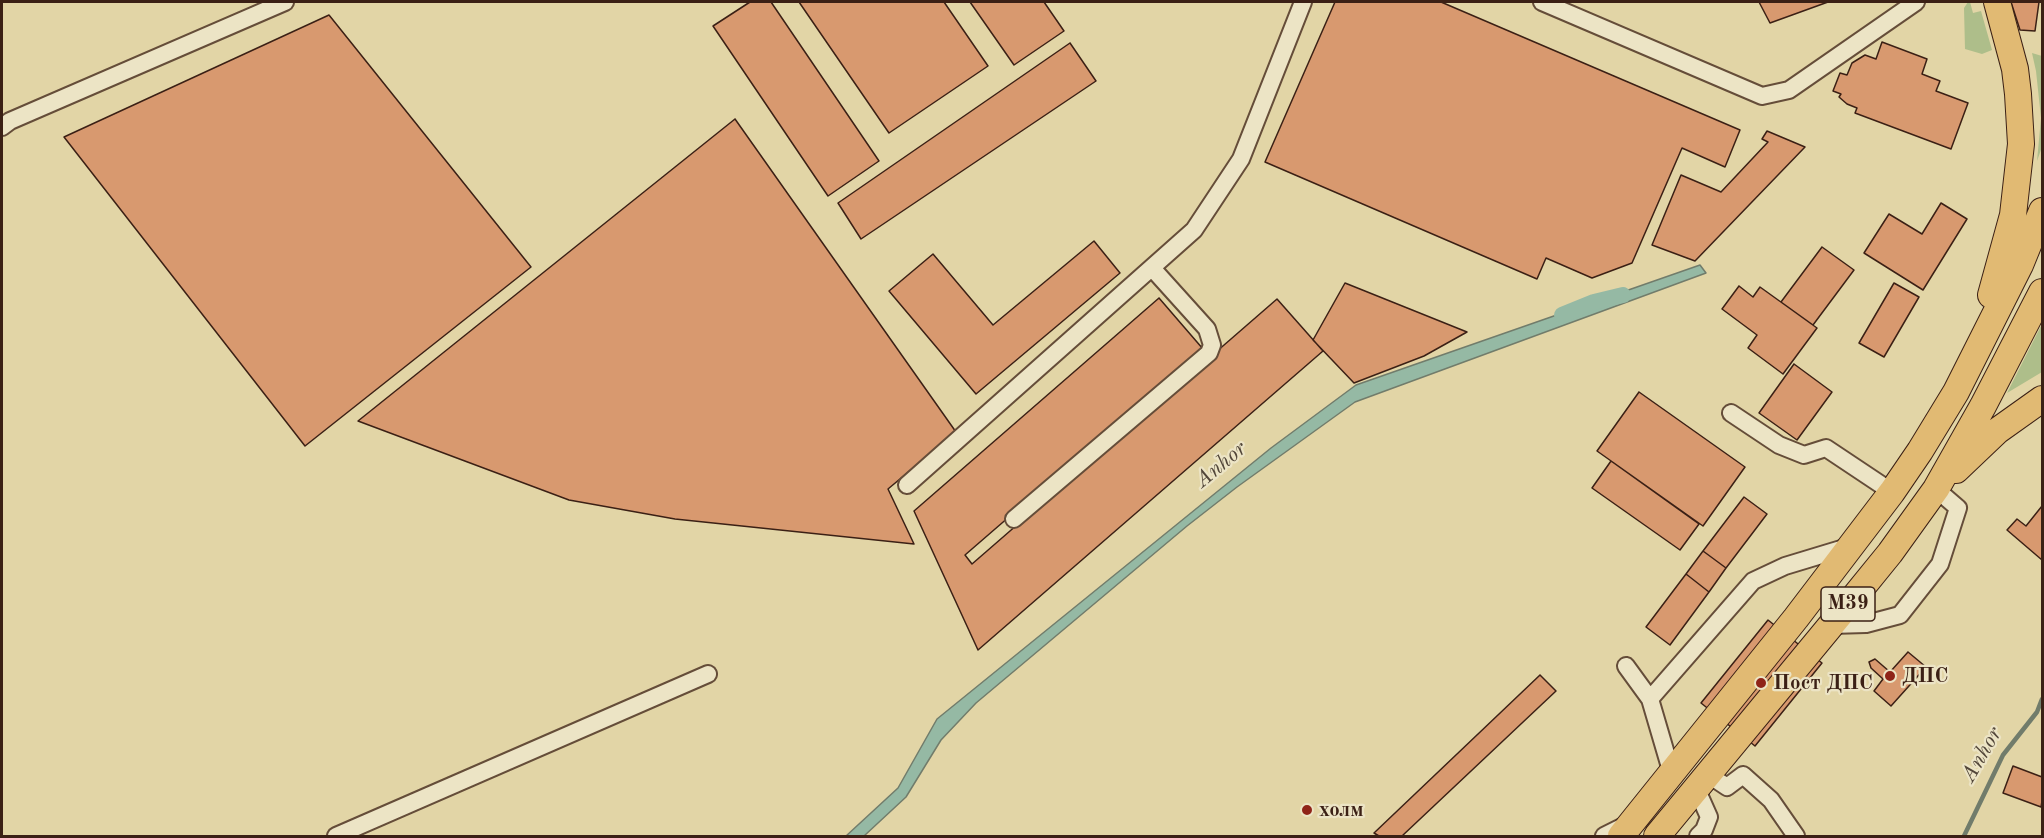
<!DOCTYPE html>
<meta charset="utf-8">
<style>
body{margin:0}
#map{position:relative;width:2044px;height:838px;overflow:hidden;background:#e2d5a6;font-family:"Old Standard TT",serif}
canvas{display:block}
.frame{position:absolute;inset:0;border:3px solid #3b2015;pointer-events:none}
</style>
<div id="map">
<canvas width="2044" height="838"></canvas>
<div class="frame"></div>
</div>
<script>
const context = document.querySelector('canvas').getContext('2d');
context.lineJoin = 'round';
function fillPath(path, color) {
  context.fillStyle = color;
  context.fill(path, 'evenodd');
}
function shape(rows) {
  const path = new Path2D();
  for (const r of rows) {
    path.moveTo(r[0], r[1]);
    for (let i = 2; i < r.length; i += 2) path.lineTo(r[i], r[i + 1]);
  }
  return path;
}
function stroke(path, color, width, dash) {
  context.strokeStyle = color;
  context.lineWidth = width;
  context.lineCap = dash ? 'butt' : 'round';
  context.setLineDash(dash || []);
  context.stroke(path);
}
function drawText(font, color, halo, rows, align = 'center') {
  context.font = font + ' "Old Standard TT",serif';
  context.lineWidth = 4.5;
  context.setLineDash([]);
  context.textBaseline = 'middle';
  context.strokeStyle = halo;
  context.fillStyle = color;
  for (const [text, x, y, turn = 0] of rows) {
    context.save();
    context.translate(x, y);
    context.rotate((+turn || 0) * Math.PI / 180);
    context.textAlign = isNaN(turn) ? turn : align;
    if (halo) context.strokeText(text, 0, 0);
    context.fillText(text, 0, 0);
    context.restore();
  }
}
fillPath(shape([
 [1968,2,1970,2,1973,13,1981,11,1992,50,1982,54,1965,49,1964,8],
 [2032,53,2042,56,2042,147,2037,161,2041,118,2036,71],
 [2042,324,2042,372,2007,393]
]), '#aebe8a');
const water = shape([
 [1700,265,1706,273,1355,402,1237,487,1187,526,976,703,941,740,906,797,864,836,846,836,898,788,937,719,1271,448,1356,385,1700,265]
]);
fillPath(water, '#95b9a4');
stroke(water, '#717c6b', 1.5);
stroke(shape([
 [1964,836,2003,755,2037,712,2042,699]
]), '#717c6b', 4.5);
stroke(shape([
 [1562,315,1594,302,1623,295]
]), '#95b9a4', 16);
const building = shape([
 [750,2,771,2,879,161,828,196,713,26,750,2],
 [799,2,944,2,988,66,889,133,799,2],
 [970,2,1044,2,1064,31,1014,65,970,2],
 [1335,2,1441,2,1740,130,1725,167,1682,148,1632,263,1592,278,1546,258,1537,279,1265,162,1335,2],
 [1759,2,1828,2,1770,23,1759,2],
 [2011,2,2039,2,2035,31,2020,30,2011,2],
 [329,15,531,267,305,446,64,137,329,15],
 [1882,42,1927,59,1922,74,1940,81,1936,91,1968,103,1951,149,1855,113,1857,108,1847,104,1839,97,1841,94,1833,91,1840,73,1847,75,1852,63,1865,55,1876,59,1882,42],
 [1070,43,1096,81,861,239,838,203,1070,43],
 [735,119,956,432,888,489,914,544,675,519,569,500,358,421,735,119],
 [1767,131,1805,147,1695,261,1652,245,1681,175,1721,192,1768,142,1762,139,1767,131],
 [1941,203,1967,219,1923,290,1864,253,1889,214,1922,234,1941,203],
 [1094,241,1120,273,976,394,889,291,933,254,993,325,1094,241],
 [1822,247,1854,270,1813,325,1781,302,1822,247],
 [1345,283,1467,332,1424,356,1354,383,1313,340,1345,283],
 [1894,283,1919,297,1884,357,1859,343,1894,283],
 [1739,286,1753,297,1760,287,1817,328,1783,374,1748,348,1757,335,1722,309,1739,286],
 [1159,298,1203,349,965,555,972,564,1277,299,1323,351,978,650,914,511,1159,298],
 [1794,364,1832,392,1797,440,1759,413,1794,364],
 [1639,392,1745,467,1703,526,1597,451,1639,392],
 [1611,461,1699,524,1680,550,1592,488,1611,461],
 [1744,497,1767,514,1726,568,1703,551,1744,497],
 [2042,506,2042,560,2007,530,2017,519,2026,526,2042,506],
 [1703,551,1726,568,1709,592,1686,574,1703,551],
 [1686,574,1709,592,1670,645,1646,627,1686,574],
 [1768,620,1822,663,1755,746,1701,703,1768,620],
 [1908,652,1926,667,1891,706,1874,691,1883,679,1871,668,1869,662,1875,659,1890,672,1908,652],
 [1540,675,1556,691,1402,836,1379,836,1374,833,1540,675],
 [2013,766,2042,777,2042,801,2041,807,2003,793,2013,766]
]);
fillPath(building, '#d8996f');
stroke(building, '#3b2015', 1.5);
const minor = shape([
 [1542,2,1762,96,1789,90,1916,2],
 [2,127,10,121,285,2],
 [1731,413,1779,445,1804,455,1826,448,1892,492],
 [907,485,1194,230,1241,159,1303,2],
 [1014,519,1209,353,1212,345,1207,329,1152,268],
 [1831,625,1866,624,1900,615,1940,564,1958,508,1936,489],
 [1626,666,1650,699],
 [1672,774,1650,699,1753,581,1785,566,1851,546],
 [1709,775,1727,787,1743,775,1771,800,1796,836],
 [1697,790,1709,817,1704,830,1698,836],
 [336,836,708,674],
 [1604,836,1628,824]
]);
const highway = shape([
 [1991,295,2013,215,2021,144,2018,94,2015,69,1997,2],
 [1956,470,1997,431,2042,399],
 [1621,836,1796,618,1892,492,1920,451,1956,392,2020,265,2042,211],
 [1657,836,1851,601,1890,553,1936,489,1983,406,2042,292]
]);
stroke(minor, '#654d39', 20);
stroke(highway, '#3b2015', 28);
stroke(minor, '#ece4c5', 16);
stroke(highway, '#e1ba73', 26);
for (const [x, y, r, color] of [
 [1890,676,6,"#8f2418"],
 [1761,683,6,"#8f2418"],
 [1307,810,6,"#8f2418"]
]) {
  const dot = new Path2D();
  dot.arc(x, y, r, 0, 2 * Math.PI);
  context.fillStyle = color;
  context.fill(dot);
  stroke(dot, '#ece4c5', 2);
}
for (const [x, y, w] of [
 [1848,604,54]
]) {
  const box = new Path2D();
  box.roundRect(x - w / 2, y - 17, w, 34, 4.5);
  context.fillStyle = '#ece4c5';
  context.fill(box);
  stroke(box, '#3b2015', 1.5);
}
drawText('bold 20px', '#3b2015', null, [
 ["M39",1848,604]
]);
drawText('bold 21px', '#3b2015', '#ece4c5', [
 ["ДПС",1902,676],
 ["Пост ДПС",1773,683],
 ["холм",1319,810]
], 'left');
drawText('italic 22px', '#524639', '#ece4c5', [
 ["Anhor",1221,465,-40],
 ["Anhor",1982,755,-60]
]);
</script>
